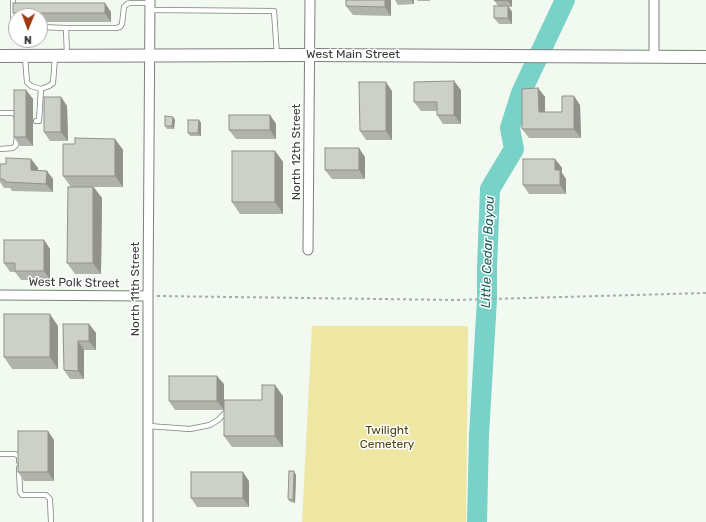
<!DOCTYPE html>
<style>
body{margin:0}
#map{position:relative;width:706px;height:522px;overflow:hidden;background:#f1f9f0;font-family:Rubik,sans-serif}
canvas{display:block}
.north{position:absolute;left:8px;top:8px;width:40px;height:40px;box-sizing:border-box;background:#fff;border:1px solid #afb0af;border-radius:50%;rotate:181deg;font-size:11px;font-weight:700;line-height:16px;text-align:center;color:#373a37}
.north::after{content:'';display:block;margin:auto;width:14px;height:18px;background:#9f3912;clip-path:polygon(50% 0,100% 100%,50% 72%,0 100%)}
</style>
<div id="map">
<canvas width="706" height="522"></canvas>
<div class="north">N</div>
</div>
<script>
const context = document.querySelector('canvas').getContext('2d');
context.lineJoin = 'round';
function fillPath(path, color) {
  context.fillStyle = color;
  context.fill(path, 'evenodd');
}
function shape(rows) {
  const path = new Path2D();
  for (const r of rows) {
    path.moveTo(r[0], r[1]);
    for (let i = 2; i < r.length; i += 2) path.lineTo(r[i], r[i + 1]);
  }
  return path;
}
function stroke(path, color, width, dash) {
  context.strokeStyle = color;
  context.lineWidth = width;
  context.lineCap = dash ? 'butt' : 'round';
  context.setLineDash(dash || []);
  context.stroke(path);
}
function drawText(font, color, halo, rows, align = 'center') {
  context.font = font + ' Rubik,sans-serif';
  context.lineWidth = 3;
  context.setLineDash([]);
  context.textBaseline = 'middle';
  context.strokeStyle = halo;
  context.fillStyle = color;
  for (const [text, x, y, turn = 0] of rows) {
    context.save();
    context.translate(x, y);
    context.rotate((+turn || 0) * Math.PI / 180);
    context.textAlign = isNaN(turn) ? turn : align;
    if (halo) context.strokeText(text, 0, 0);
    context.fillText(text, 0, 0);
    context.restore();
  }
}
fillPath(shape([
 [312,326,468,326,466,522,302,522]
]), '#eee6a3');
stroke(shape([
 [477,522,479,435,487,299,487,268,490,189,514,149,510,128,521,93,565,0]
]), '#78d2c7', 20);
const lane = shape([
 [13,0,13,19,14,23,16,25],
 [150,10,274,11,277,55],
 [40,27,66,28],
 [67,55,66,28,116,28,120,27,122,24,124,7,127,4,130,3,150,3],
 [25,57,27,82,31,86,41,89,49,86,53,83,55,57],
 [0,113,14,113,17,118],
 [36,121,39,121,41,89],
 [0,149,13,148,16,145,17,135],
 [148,426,190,429,210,425,218,420,227,411],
 [0,454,15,454,19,456,19,461],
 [19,468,20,492,22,495,46,495,50,499,51,522]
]);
const street = shape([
 [654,0,654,57],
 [308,250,310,0],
 [0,295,148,296],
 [148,522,148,296,150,0]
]);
const secondary = shape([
 [0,56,309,55,706,57]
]);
stroke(lane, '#7b817a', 6);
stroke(street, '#7b817a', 11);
stroke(secondary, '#7b817a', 14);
stroke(shape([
 [157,296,455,300,706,293]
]), '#a6aca6', 2, [3, 3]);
stroke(lane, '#fff', 4.5);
stroke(street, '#fff', 9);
stroke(secondary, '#fff', 12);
fillPath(shape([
 [346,0,391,0,391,16,353,15,346,6],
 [395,0,414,0,414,4,398,5],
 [417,0,430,0,430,1,418,1],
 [494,0,512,0,512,7,509,7,512,12,512,24,499,24,494,18,498,6],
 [111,12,111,22,40,22,40,16,16,16,16,18,13,13],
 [538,88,545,97,545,112,562,112,580,105,581,138,529,138,522,129],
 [26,90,33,99,33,146,20,146,14,137],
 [461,90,461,124,443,124,437,115,437,111,421,111,414,102],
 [392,91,392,140,366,140,360,131],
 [61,97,67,106,68,141,50,141,44,132],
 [270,115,276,124,276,139,236,139,229,130],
 [173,117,175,120,174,129,167,129,165,126],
 [199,120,201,123,201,136,190,136,188,133],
 [115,139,123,150,123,187,94,187,102,198,101,274,75,274,67,263,71,187,63,176,75,144],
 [275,151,283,162,283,214,240,214,232,202],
 [365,157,365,179,332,179,325,170],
 [31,159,38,168,38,170,53,179,53,192,12,191,10,188,4,188,0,182,0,164,6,164],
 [555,159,562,168,562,173,566,179,566,194,529,194,523,185],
 [44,240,50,249,50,280,21,280,15,272,10,272,4,263],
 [63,324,89,324,96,333,96,350,84,350,84,379,70,379,64,370],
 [58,326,58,369,12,369,4,357],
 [224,384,224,410,175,410,169,401],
 [283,396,283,447,232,447,224,436,262,400],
 [54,440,54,481,24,481,18,472],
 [296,475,295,503,290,502,288,499],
 [249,481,249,507,197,507,191,498]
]), '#b0b3ab');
fillPath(shape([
 [385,0,391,0,391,16,385,7],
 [411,0,414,0,414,4],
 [508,0,512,0,512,7,508,1],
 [105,3,111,12,111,22,105,13],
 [508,6,512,12,512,24,508,18],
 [454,81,461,90,461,124,454,115],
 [386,82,392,91,392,140,386,131],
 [538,88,545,97,545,121,539,112],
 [26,90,33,99,33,146,26,137],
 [574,96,580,105,581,138,574,129],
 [61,97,67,106,68,141,61,132],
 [270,115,276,124,276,139,270,130],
 [173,117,175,120,174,129,172,126],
 [199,120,201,123,201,136,198,133],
 [115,139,123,150,123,187,115,176],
 [359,148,365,157,365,179,359,170],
 [275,151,283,162,283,214,275,202],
 [31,159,38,168,37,179,31,170],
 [555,159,562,168,562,173,566,179,566,194,560,185,555,170],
 [47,171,53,179,53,192,46,184],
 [93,187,102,198,101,274,93,263],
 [44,240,50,249,50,280,44,271],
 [50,314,58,326,58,369,50,357],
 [89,324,96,333,96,350,89,341],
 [78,341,84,350,84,379,78,371],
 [217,376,224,384,224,410,217,401],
 [275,385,283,396,283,447,275,436],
 [48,431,54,440,54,481,48,472],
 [294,471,296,475,295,503,293,500],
 [243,472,249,481,249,507,243,498]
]), '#90928b');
const building = shape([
 [346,0,385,0,385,7,346,6,346,0],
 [494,0,508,0,508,1,494,0],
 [13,3,105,3,105,13,13,13,13,3],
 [494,6,508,6,508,18,494,18,494,6],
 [454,81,454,115,437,115,437,102,414,102,414,82,454,81],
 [359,82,386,82,386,131,360,131,359,82],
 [538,88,539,112,562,112,562,96,574,96,574,129,522,129,522,89,538,88],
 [14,90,26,90,26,137,14,137,14,90],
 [44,97,61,97,61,132,44,132,44,97],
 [229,115,270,115,270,130,229,130,229,115],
 [165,116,173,117,172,126,165,126,165,116],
 [188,120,199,120,198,133,188,133,188,120],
 [75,138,115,139,115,176,63,176,63,144,75,144,75,138],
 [325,148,359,148,359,170,325,170,325,148],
 [232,151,275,151,275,202,232,202,232,151],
 [6,158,31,159,31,170,47,171,46,184,5,182,5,180,0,179,0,164,6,164,6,158],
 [523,159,555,159,555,170,560,170,560,185,523,185,523,159],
 [68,187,93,187,93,263,67,263,68,187],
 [4,240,44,240,44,271,15,271,15,263,4,263,4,240],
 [4,314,50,314,50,357,4,357,4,314],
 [63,324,89,324,89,341,78,341,78,371,64,370,63,324],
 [169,376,217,376,217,401,169,401,169,376],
 [262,385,275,385,275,436,224,436,224,400,262,400,262,385],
 [18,431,48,431,48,472,18,472,18,431],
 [289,471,294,471,293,500,288,499,289,471],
 [191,472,243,472,243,498,191,498,191,472]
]);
fillPath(building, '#cdd0c7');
stroke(building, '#90928b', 1);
drawText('12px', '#373a37', '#fff', [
 ["West Main Street",353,55],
 ["North 12th Street",297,152,-90],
 ["West Polk Street",74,283,1],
 ["North 11th Street",136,289,-90]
]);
drawText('12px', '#4d4611', '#fff', [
 ["Twilight",387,431],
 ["Cemetery",387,445]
]);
drawText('italic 13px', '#125e57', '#fff', [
 ["Little Cedar Bayou",488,252,-88]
]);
</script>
